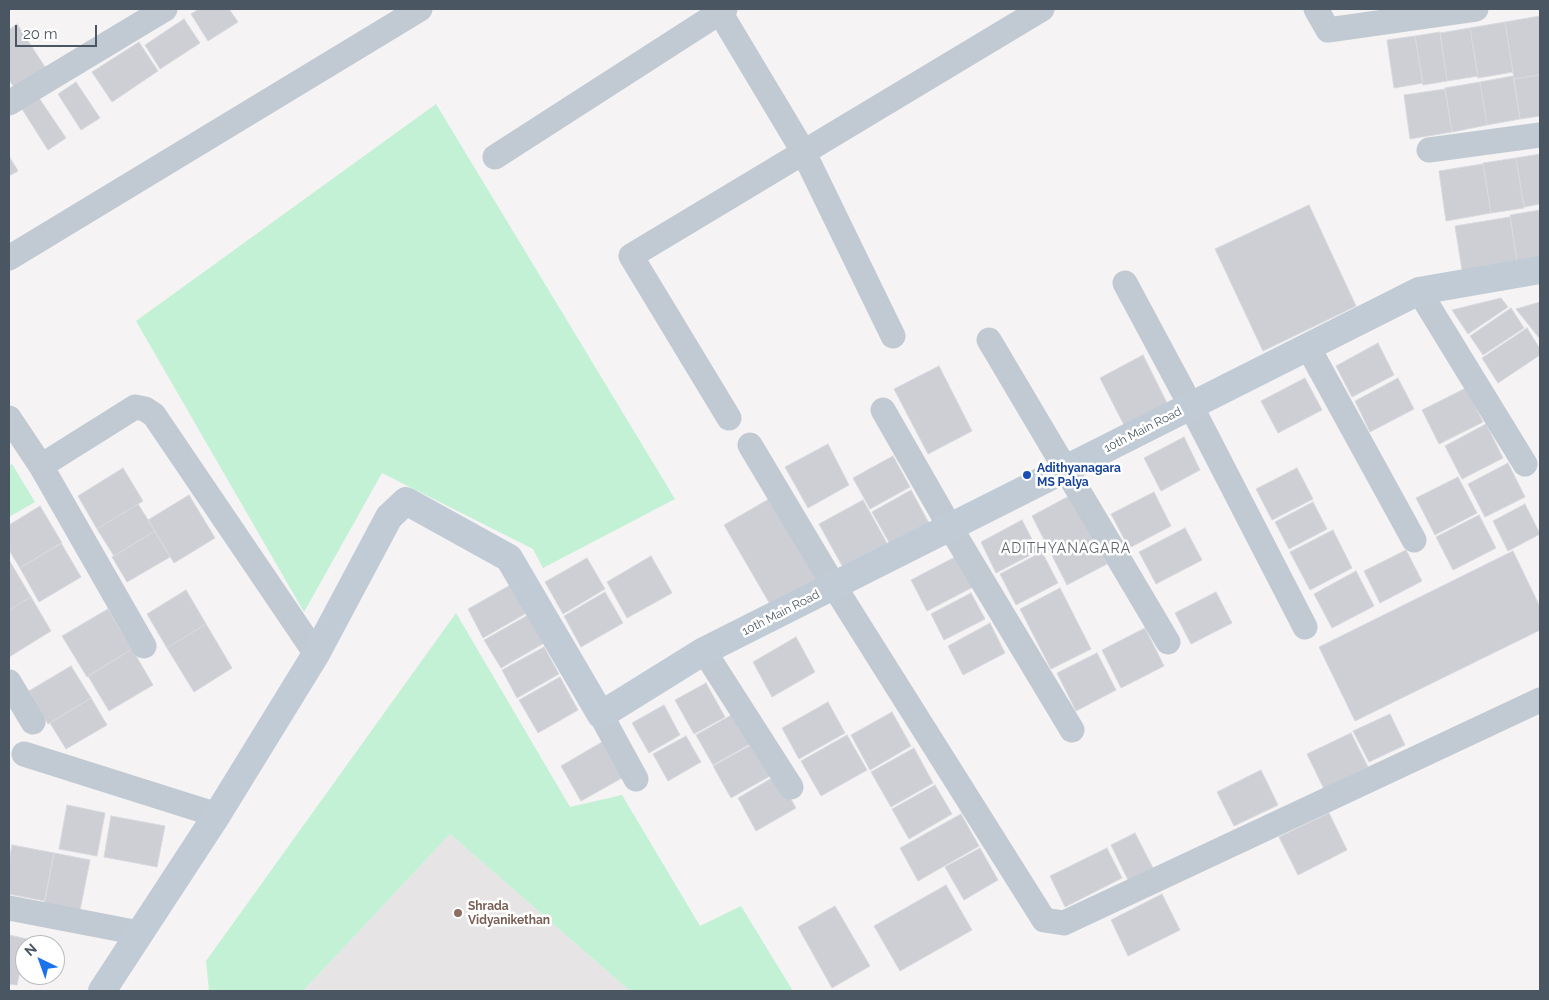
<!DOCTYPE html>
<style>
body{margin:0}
#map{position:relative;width:1549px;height:1000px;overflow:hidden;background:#f5f3f3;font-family:Raleway,sans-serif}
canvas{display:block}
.frame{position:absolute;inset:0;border:10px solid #4a5661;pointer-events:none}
.north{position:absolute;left:15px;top:935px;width:50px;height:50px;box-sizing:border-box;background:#fff;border:1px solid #b7bbc0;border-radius:50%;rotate:318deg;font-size:14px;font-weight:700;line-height:20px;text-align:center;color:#4a5661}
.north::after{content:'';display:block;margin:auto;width:18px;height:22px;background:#1a73e8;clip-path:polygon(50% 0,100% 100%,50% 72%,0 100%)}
.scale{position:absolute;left:15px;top:25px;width:82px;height:22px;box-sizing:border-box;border:2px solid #4a5661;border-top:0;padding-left:6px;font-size:15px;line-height:18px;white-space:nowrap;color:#4a5661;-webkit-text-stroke:4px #fff;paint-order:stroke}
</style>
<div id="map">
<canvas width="1549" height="1000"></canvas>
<div class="frame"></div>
<div class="north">N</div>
<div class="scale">20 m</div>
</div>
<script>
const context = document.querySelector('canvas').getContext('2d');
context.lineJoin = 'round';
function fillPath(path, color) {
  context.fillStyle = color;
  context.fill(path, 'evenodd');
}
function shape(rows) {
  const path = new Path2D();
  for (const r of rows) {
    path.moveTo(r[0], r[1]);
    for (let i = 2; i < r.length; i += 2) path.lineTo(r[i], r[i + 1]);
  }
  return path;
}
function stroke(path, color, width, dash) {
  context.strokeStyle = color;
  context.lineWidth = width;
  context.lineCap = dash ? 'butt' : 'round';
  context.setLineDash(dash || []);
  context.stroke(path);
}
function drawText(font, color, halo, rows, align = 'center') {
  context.font = font + ' Raleway,sans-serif';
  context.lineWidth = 5;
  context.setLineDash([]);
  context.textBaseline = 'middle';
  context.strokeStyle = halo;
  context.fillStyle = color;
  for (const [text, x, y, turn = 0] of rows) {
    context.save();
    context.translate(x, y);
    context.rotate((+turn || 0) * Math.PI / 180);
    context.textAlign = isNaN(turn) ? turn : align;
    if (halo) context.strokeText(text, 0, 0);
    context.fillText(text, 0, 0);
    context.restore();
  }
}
fillPath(shape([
 [450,834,630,991,303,991]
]), '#e6e4e5');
fillPath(shape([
 [436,104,675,499,543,568,533,549,382,473,304,612,136,321],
 [12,464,35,502,9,517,9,466],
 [456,613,570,807,622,795,700,926,741,906,793,991,630,991,450,834,303,991,209,991,206,961]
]), '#c3f1d5');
const building = shape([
 [199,9,229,9,238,22,208,41,191,14,199,9],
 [1540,16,1540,75,1514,79,1505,22,1540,16],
 [184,19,200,43,160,69,145,45,184,19],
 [1505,22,1513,72,1478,78,1470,28,1505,22],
 [17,24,45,67,14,87,9,80,9,30,17,24],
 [1470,28,1478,76,1447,81,1440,33,1470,28],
 [1440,32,1447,81,1423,85,1415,36,1440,32],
 [1415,36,1423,83,1394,88,1387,40,1415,36],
 [139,42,158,71,112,102,92,72,139,42],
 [1540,75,1540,116,1520,119,1514,79,1540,75],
 [1513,76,1520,119,1487,125,1480,82,1513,76],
 [76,82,100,118,81,130,58,94,76,82],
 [1480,82,1487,125,1452,132,1445,88,1480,82],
 [1445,89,1452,132,1410,139,1404,95,1445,89],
 [39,98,66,138,48,150,22,109,39,98],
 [1540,154,1540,204,1524,207,1516,158,1540,154],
 [9,156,18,171,9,176,9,156],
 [1516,158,1524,208,1491,213,1483,163,1516,158],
 [1483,164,1491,213,1446,221,1439,171,1483,164],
 [1309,205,1356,306,1263,351,1215,249,1309,205],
 [1540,210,1540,257,1517,261,1510,215,1540,210],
 [1510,217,1517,261,1462,270,1455,226,1510,217],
 [1501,298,1508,307,1468,334,1452,310,1501,298],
 [1540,302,1540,339,1516,309,1540,302],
 [1511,308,1524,328,1483,355,1470,336,1511,308],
 [1527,328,1540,349,1540,355,1498,383,1482,358,1527,328],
 [1378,343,1394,375,1352,397,1336,366,1378,343],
 [1143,355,1167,403,1124,425,1100,378,1143,355],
 [939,366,972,431,928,454,894,389,939,366],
 [1305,378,1322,410,1278,433,1261,401,1305,378],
 [1398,378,1414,409,1370,432,1355,401,1398,378],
 [1466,388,1483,422,1439,444,1422,410,1466,388],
 [1486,424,1503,458,1462,479,1445,446,1486,424],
 [1184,437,1200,470,1161,491,1144,458,1184,437],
 [828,444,849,485,808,508,785,467,828,444],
 [893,456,910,487,870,509,853,478,893,456],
 [1508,463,1525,497,1485,517,1468,484,1508,463],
 [123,468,143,501,97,529,78,496,123,468],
 [1297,468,1313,499,1272,520,1256,489,1297,468],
 [1458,477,1477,513,1435,535,1416,498,1458,477],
 [911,490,929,523,890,544,872,512,911,490],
 [1154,492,1171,526,1129,548,1111,514,1154,492],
 [189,495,215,538,174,563,148,520,189,495],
 [1071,495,1107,564,1067,585,1032,516,1071,495],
 [769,499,819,585,774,611,724,525,769,499],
 [863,500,889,547,845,571,819,524,863,500],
 [1313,502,1327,529,1289,549,1275,522,1313,502],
 [138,504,155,531,114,556,97,529,138,504],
 [1525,504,1540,534,1508,551,1493,521,1525,504],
 [40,506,62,543,20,568,9,550,9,525,40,506],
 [1479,515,1496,548,1453,570,1436,537,1479,515],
 [1022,520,1038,551,996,573,981,542,1022,520],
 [1185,528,1202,560,1156,584,1139,552,1185,528],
 [1333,530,1352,568,1310,590,1290,552,1333,530],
 [155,531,170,557,127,582,112,557,155,531],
 [61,543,81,577,39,602,20,568,61,543],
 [1406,550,1422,581,1380,603,1364,571,1406,550],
 [1513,551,1540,607,1540,630,1355,721,1319,647,1513,551],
 [1042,552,1058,583,1016,605,1000,574,1042,552],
 [651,556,672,593,627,618,607,582,651,556],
 [957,556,973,587,927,611,911,580,957,556],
 [587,558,605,589,563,614,545,582,587,558],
 [9,560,31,597,9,610,9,560],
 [1356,571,1374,606,1332,628,1314,594,1356,571],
 [514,583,530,611,483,638,468,609,514,583],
 [1060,588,1091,649,1051,669,1020,609,1060,588],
 [186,590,206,624,167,648,147,614,186,590],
 [605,592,623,623,581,647,564,616,605,592],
 [1216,592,1232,623,1191,644,1175,613,1216,592],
 [971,593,985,619,944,640,931,614,971,593],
 [31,597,51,631,9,657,9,610,31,597],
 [108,609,132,649,87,677,62,636,108,609],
 [530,614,546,642,501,668,484,640,530,614],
 [990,623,1005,653,963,675,948,646,990,623],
 [206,624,232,668,194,692,167,648,206,624],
 [1145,628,1164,666,1121,688,1102,650,1145,628],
 [796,637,815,672,772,697,753,662,796,637],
 [544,647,559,674,517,698,502,670,544,647],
 [132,649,153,685,109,711,88,676,132,649],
 [1097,653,1116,690,1076,711,1057,673,1097,653],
 [71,666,91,698,48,724,29,691,71,666],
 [560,677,578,710,538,733,519,700,560,677],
 [706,683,725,717,694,734,675,700,706,683],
 [91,698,107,725,66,749,50,723,91,698],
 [828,702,845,733,799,759,782,728,828,702],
 [664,705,680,735,649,753,632,723,664,705],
 [892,712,911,746,870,770,851,735,892,712],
 [735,713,752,743,713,765,696,735,735,713],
 [1390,714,1405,745,1369,762,1353,731,1390,714],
 [1351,733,1368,767,1324,789,1307,754,1351,733],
 [847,735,867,770,821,796,801,761,847,735],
 [686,736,701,762,668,781,653,754,686,736],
 [602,742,622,778,581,801,561,766,602,742],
 [753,744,770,776,731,798,713,766,753,744],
 [914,748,933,783,891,807,871,772,914,748],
 [1261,770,1278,805,1234,826,1217,792,1261,770],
 [777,775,796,808,756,831,738,798,777,775],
 [935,785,952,814,909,839,892,809,935,785],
 [67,805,105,813,97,856,59,849,67,805],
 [1329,813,1347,850,1298,875,1279,837,1329,813],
 [961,814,979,846,918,881,900,848,961,814],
 [111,816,165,826,157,867,104,857,111,816],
 [1135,833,1153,868,1128,880,1111,845,1135,833],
 [12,845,54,853,45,901,9,894,9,861,12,845],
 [980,848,998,880,964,900,945,867,980,848],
 [1107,848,1122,878,1065,907,1050,876,1107,848],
 [54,853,90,860,80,910,44,903,54,853],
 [946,885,972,930,900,971,874,926,946,885],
 [1162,894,1180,930,1128,956,1111,920,1162,894],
 [835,906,870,966,832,988,798,927,835,906],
 [9,935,27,939,17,985,9,984,9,935]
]);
fillPath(building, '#cdcfd5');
stroke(building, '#d7d9de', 1);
stroke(shape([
 [718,9,803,151,893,336],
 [1316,9,1328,30,1476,9],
 [9,103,165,9],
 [1429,150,1540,135],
 [495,157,725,9],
 [9,258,420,9],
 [1125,283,1191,406,1305,627],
 [1419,291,1525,464],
 [989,340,1168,642],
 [1308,347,1414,540],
 [883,410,950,527,1072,730],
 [9,418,41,466,135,407,145,409,154,415,316,654],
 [729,418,631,256,1042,9],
 [750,445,834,586,1044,920,1064,923,1540,700],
 [41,466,144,646],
 [704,651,791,787],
 [9,682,33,722],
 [601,715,636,779],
 [24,754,217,815],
 [9,908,139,933]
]), '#c1cad2', 25);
stroke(shape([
 [102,991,217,815,316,654,389,517,406,501,509,558,601,715,704,651,1419,291,1540,270]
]), '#c1cbd6', 28);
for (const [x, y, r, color] of [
 [1027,475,5,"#1a4fb4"],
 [458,913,5,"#8d6e63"]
]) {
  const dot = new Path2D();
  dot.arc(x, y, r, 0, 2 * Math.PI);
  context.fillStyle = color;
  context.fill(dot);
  stroke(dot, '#fff', 2);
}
drawText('12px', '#4a5661', '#fff', [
 ["10th Main Road",1143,430,-27],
 ["10th Main Road",781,613,-27]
]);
drawText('bold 12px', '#164399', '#fff', [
 ["Adithyanagara",1037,468],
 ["MS Palya",1037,482]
], 'left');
drawText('bold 12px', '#785e54', '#fff', [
 ["Shrada",468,906],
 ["Vidyanikethan",468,920]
], 'left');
context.letterSpacing = '1px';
drawText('14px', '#5f6368', '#fff', [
 ["ADITHYANAGARA",1066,549]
]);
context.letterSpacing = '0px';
</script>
